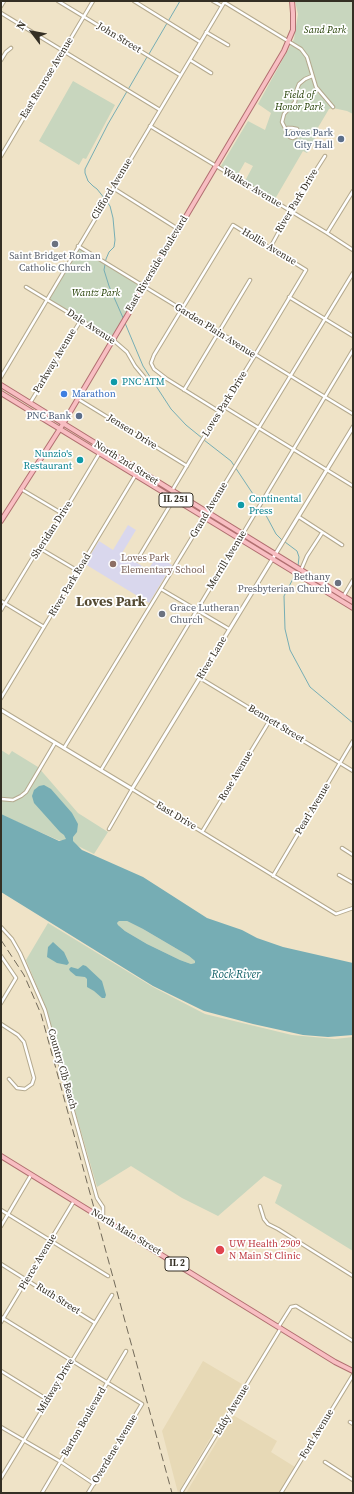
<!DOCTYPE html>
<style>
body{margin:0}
#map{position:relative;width:354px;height:1494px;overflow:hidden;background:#efe3c7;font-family:"Source Serif 4",serif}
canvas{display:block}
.frame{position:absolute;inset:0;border:2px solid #342f24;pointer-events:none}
.north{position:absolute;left:12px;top:12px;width:40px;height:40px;-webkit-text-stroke:3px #fff;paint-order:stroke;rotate:302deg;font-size:11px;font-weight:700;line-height:16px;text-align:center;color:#342f24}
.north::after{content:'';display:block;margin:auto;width:14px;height:18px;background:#342f24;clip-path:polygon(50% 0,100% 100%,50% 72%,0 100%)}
</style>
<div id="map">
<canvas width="354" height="1494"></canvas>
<div class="frame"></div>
<div class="north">N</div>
</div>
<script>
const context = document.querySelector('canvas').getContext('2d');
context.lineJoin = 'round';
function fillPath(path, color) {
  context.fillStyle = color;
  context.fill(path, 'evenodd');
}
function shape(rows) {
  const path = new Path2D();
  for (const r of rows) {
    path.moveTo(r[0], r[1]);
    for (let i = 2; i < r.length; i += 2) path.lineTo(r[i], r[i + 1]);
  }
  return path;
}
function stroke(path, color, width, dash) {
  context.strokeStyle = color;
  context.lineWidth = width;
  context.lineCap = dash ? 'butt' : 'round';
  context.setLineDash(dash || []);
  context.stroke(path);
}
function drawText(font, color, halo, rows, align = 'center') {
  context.font = font + ' "Source Serif 4",serif';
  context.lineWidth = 3.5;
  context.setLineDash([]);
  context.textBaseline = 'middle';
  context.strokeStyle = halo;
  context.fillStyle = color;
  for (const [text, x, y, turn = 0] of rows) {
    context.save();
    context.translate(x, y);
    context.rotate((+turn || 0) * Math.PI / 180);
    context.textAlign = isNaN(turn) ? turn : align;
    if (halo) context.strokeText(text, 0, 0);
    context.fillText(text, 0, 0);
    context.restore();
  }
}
fillPath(shape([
 [203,1361,242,1384,178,1493,162,1431],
 [233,1415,277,1441,271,1452,295,1467,279,1493,186,1493]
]), '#e7d9b6');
fillPath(shape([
 [128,525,136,530,122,553,148,570,157,556,172,565,149,603,85,564,99,541,113,550]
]), '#d9d7ed');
fillPath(shape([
 [295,1,353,1,353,114,347,111,333,108,329,109,313,136,315,139,307,153,303,151,275,199,245,181,253,166,245,162,237,176,221,166,248,121,265,130,271,113,258,104,294,39,298,14],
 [73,81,115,105,86,159,83,158,79,165,39,141],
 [78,246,144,287,112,339,48,299],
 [1,750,9,755,12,751,38,767,78,813,108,832,94,854,66,840,58,840,1,815],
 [119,921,127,921,143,929,189,956,195,961,195,963,191,964,180,960,147,944,125,931,118,925,117,923],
 [48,923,153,987,205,1014,292,1035,335,1039,353,1037,353,1251,275,1203,282,1185,264,1176,218,1216,182,1198,131,1166,97,1187,44,1003,26,960]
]), '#c8d6be');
fillPath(shape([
 [44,785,51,789,72,813,78,824,77,832,73,837,73,841,82,850,143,877,207,918,242,930,257,938,283,947,353,963,353,1035,328,1037,303,1035,253,1024,204,1011,153,986,1,892,1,814,59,841,66,839,64,835,60,832,34,803,32,796,34,790,39,786],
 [119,921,127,921,143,929,189,956,195,961,195,963,191,964,180,960,147,944,125,931,118,925,117,923],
 [53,942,64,952,69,963,67,965,57,963,47,957,48,947],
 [83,965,86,966,102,981,106,995,105,998,102,998,94,991,87,987,87,979,85,977,76,976,70,971,69,969,71,967,78,969]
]), '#76adb4');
stroke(shape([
 [149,54,180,1],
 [105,199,97,189,93,186,88,181,85,173,85,169,108,124,147,57],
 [107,202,110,206,113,218,115,240,114,247,109,252,106,259,104,270,109,286,124,320],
 [125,323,143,366,171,409,186,425,202,438],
 [204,440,231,461,259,503],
 [261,506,276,534,282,540],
 [285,542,297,551,299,557,298,566],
 [295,575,284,596,285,629,290,650,310,687,353,723]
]), '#76adb4', 1);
const minor = shape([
 [58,1,180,75],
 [134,1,200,42],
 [213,1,222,6],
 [224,2,301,49,307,57,316,87,333,107],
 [1,6,4,1],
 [1,13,160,110],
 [206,32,228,45],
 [1,60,6,52,11,48],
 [190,60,211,73],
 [150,126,327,233,353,250],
 [288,128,292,128,297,129,298,132,297,136,293,138,290,137,286,132,288,128],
 [286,130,282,122,284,114,295,102,297,89,299,84,305,79,312,76],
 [1,156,93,1],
 [113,188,178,229],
 [327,233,353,191],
 [78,246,353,414],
 [270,248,290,211,325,156],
 [26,287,112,339,127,352,135,366,145,378],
 [289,297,353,336],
 [1,377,225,1],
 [184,390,250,280],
 [78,399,187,466],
 [30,403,81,320],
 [223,406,353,486],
 [21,489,63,514],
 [299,517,342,545],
 [41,549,78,571],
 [137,560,172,502,173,489,201,442,220,412,255,355,306,270,233,225,154,355,151,363,154,369,167,379,220,412],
 [301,570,307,556,322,533],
 [161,589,229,629],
 [343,597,353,580],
 [1,601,44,627],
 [1,610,32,559,46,542,102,449],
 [200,678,353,771],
 [1,698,138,471],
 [64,748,353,273],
 [101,770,353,350],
 [1,799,13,800,21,796,26,792,55,743],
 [109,829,132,789,336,914,353,908],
 [202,832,270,720],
 [342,848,353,855],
 [339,875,353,883],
 [273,876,353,741],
 [1,927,12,939,20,953,45,1010,97,1198,103,1207,103,1218],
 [1,956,16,978,1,1003],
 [1,1024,18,1035,24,1042,34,1078,32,1084,25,1089,17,1088,9,1079],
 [260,1206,264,1219,268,1224,278,1229,353,1276],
 [1,1210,108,1276],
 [1,1226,31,1175],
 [1,1264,95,1323],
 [1,1317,142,1404,88,1493],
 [1,1322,74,1201],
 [279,1326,291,1307,296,1306,353,1341],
 [1,1371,48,1400],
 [350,1422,353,1424],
 [1,1427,61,1462,94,1484],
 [325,1462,353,1480],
 [1,1478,112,1295],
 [182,1491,281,1328],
 [42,1493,126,1351],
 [281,1493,353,1375]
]);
const tertiary = shape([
 [1,710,132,789,353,427]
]);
const primary = shape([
 [1,385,353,602],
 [1,393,353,608],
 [1,521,63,424,284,51,293,30,293,13,292,1],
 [1,1156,335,1362,353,1371]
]);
stroke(minor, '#b4a98e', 4.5);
stroke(tertiary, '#b4a98e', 5);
stroke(primary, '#b16f70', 6);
stroke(minor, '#fff', 2.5);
stroke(tertiary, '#fff', 3);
stroke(primary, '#f8bec2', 4);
stroke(shape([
 [1,940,24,975,41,1014,172,1493]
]), '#716959', 1, [8, 4]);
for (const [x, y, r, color] of [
 [341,139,4,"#5c6f8a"],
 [55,244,4,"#6b7280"],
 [114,382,4,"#0f9aa8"],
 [64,394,4,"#3f7fe0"],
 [79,416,4,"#5c6f8a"],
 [80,460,4,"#0f9aa8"],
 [241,505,4,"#0f9aa8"],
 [113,564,4,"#8d6e63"],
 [338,583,4,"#6b7280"],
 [162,614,4,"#6b7280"],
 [220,1250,5,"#e0444e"]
]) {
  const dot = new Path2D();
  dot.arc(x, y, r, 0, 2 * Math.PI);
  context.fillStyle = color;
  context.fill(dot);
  stroke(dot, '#fff', 1.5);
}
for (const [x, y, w] of [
 [176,500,34],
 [177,1264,24]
]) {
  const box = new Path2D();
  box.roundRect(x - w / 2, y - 7, w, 14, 3);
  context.fillStyle = '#fff';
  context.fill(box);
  stroke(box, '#342f24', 1);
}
drawText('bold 9px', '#342f24', null, [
 ["IL 251",176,500],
 ["IL 2",177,1264]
]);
drawText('italic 10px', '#243f04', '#fff', [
 ["Sand Park",325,30],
 ["Field of",299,95],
 ["Honor Park",299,107],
 ["Wantz Park",96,293]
]);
drawText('10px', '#342f24', '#fff', [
 ["John Street",119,38,31],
 ["East Renrose Avenue",47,78,-59],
 ["Walker Avenue",252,188,31],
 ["Clifford Avenue",112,189,-59],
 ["River Park Drive",297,201,-59],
 ["Hollis Avenue",269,247,31],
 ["East Riverside Boulevard",157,264,-59],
 ["Dale Avenue",91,327,33],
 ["Garden Plain Avenue",215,331,32],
 ["Parkway Avenue",55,361,-59],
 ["Loves Park Drive",225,404,-58],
 ["Jensen Drive",132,432,32],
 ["North 2nd Street",126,463,32],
 ["Grand Avenue",209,510,-59],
 ["Sheridan Drive",52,530,-57],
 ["Merrill Avenue",227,560,-59],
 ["River Park Road",70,585,-59],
 ["River Lane",212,658,-59],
 ["Bennett Street",276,724,31],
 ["Rose Avenue",236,776,-59],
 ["Pearl Avenue",313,809,-59],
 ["East Drive",176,816,31],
 ["Country Clb Beach",62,1069,74],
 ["North Main Street",126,1232,31],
 ["Pierce Avenue",38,1262,-59],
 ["Ruth Street",58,1299,32],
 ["Midway Drive",56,1386,-59],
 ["Eddy Avenue",232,1410,-59],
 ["Barton Boulevard",84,1422,-60],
 ["Ford Avenue",317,1434,-59],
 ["Overdene Avenue",115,1449,-59]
]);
drawText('10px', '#4e5e75', '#fff', [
 ["Loves Park",333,133],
 ["City Hall",333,145],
 ["PNC Bank",71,416]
], 'right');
drawText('10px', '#5b616d', '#fff', [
 ["Saint Bridget Roman",55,256],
 ["Catholic Church",55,268],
 ["Bethany",330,577,"right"],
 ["Presbyterian Church",330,589,"right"],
 ["Grace Lutheran",170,608,"left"],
 ["Church",170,620,"left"]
]);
drawText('10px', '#0d838f', '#fff', [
 ["PNC ATM",122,382],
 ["Nunzio's",72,454,"right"],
 ["Restaurant",72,466,"right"],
 ["Continental",249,499],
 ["Press",249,511]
], 'left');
drawText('10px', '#366cbe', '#fff', [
 ["Marathon",72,394]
], 'left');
drawText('10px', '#785e54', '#fff', [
 ["Loves Park",121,558],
 ["Elementary School",121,570]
], 'left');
drawText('10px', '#be3a42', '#fff', [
 ["UW Health 2909",229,1244],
 ["N Main St Clinic",229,1256]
], 'left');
drawText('italic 11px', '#0e5e65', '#fff', [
 ["Rock River",236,975]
]);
drawText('bold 14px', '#544a32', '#fff', [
 ["Loves Park",111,602]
]);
</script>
